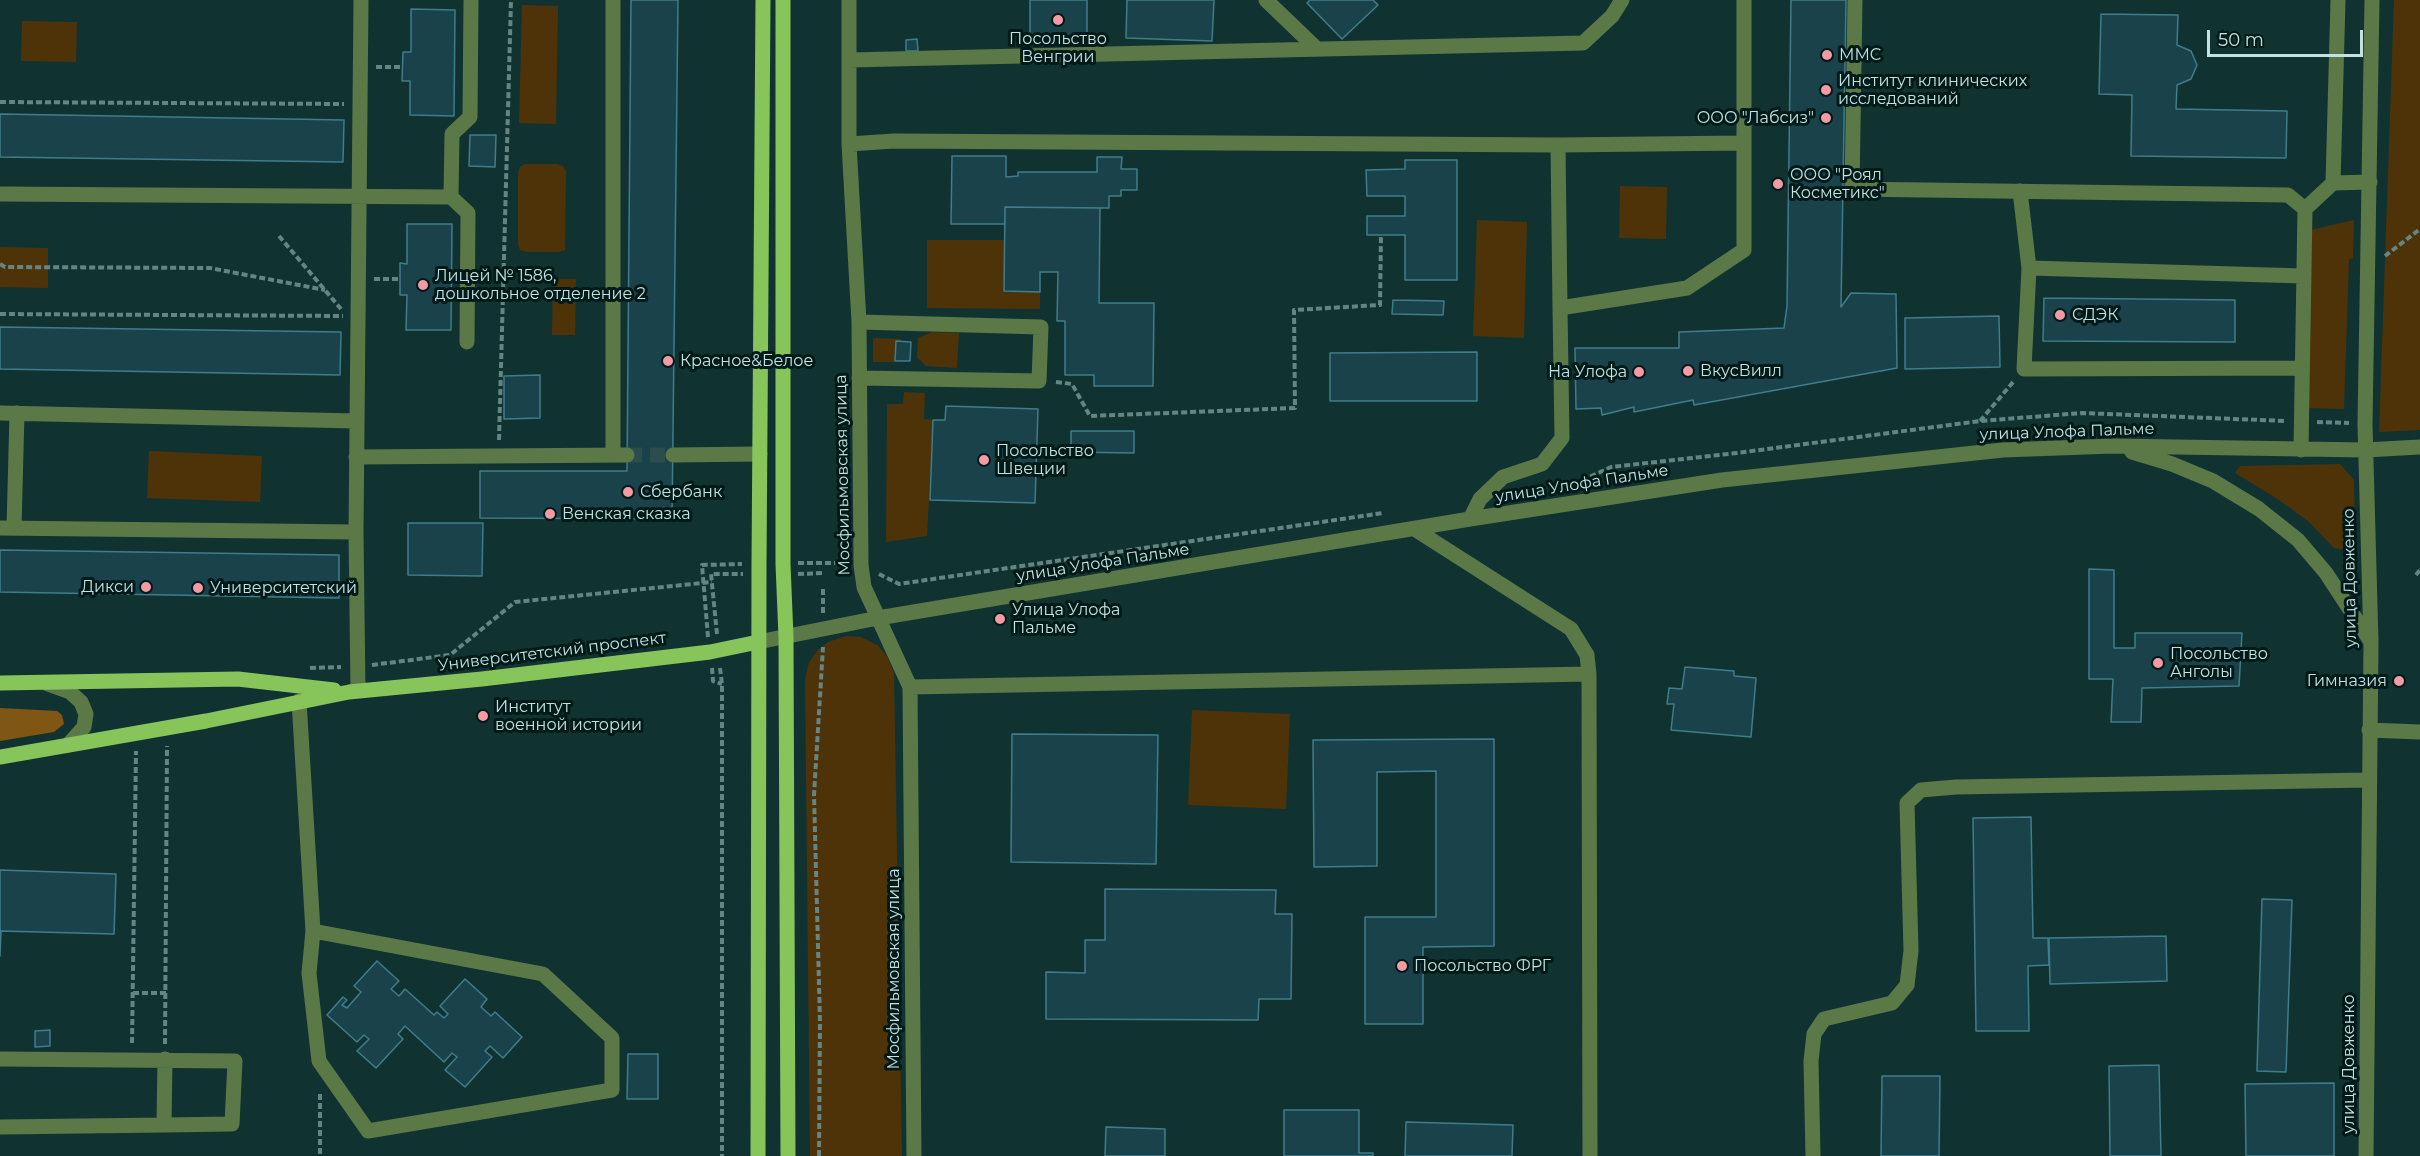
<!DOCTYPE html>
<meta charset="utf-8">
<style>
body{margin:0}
#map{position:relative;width:2420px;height:1156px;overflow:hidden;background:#103332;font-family:Montserrat,sans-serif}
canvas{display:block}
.scale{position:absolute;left:2207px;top:30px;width:156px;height:27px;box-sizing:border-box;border:3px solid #c3e2e1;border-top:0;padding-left:8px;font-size:18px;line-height:21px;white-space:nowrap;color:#c3e2e1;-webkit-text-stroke:4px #001919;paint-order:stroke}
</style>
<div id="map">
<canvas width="2420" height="1156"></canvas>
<div class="scale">50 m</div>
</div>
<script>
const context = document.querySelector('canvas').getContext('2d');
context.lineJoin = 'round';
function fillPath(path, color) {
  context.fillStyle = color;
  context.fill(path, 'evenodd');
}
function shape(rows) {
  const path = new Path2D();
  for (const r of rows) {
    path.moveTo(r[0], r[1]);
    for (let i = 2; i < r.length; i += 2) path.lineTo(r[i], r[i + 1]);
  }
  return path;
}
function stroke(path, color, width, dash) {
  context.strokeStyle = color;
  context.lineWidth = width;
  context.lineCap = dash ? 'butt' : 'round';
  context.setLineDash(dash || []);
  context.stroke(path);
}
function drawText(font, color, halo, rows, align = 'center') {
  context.font = font + ' Montserrat,sans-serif';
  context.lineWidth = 6;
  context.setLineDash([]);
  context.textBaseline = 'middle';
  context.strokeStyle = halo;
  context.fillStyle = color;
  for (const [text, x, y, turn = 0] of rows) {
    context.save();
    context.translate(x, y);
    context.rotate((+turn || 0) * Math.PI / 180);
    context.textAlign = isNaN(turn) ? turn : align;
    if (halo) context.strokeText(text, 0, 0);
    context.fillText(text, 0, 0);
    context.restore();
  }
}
fillPath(shape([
 [2394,0,2420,0,2420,430,2379,432],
 [522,5,558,6,556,124,519,123],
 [22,21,77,22,76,62,21,61],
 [525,164,557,164,563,166,566,171,565,250,559,252,527,252,520,250,518,244,518,173,520,167],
 [1620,186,1667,187,1666,239,1619,238],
 [1477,220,1527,222,1524,338,1473,336],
 [2354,220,2353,258,2349,259,2344,409,2305,408,2310,230],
 [927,240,1005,240,1004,291,1040,292,1040,309,927,308],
 [0,247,48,248,48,288,0,287],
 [553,279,576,279,575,335,552,335],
 [932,332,959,333,957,368,926,366,917,357,918,338],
 [873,338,901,339,901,342,896,342,895,362,873,362],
 [904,392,925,393,924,419,933,420,927,536,886,542,887,404,903,404],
 [149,451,262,456,260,502,147,498],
 [2340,464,2354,480,2355,541,2346,550,2334,548,2308,521,2276,498,2235,473,2240,466],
 [846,636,861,637,877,645,887,656,894,673,902,1156,810,1156,805,680,809,662,818,650,828,642],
 [1192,710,1290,714,1286,809,1188,805]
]), '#4e3309');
fillPath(shape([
 [0,708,57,711,62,715,64,724,54,732,0,741]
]), '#805614');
const building = shape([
 [631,0,678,0,672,519,480,518,480,471,627,471,631,0],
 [1030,0,1087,0,1087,41,1030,41,1030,0],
 [1127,0,1214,0,1212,41,1126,38,1127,0],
 [1310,0,1373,0,1378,5,1342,39,1307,3,1310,0],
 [1791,0,1846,0,1841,307,1851,293,1896,294,1897,368,1694,405,1693,400,1634,412,1634,407,1602,415,1601,408,1576,409,1575,348,1679,348,1679,332,1784,328,1787,306,1791,0],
 [411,9,455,10,454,116,410,115,410,81,402,81,403,52,411,52,411,9],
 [2101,14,2178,15,2177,45,2191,51,2197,65,2191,79,2177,85,2176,109,2287,111,2286,158,2131,156,2132,95,2099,94,2101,14],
 [917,39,918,51,906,51,906,40,917,39],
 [0,114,344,120,343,162,0,157,0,114],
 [470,135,496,135,495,167,469,166,470,135],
 [952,156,1006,156,1006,177,1018,176,1018,172,1097,172,1097,157,1122,157,1121,169,1137,169,1137,190,1121,190,1121,196,1109,196,1109,208,1005,207,1005,224,951,224,952,156],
 [1405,160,1457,160,1457,280,1405,280,1405,235,1367,235,1367,216,1405,216,1405,196,1367,196,1366,170,1405,169,1405,160],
 [1005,207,1100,208,1099,303,1154,303,1153,386,1094,386,1094,375,1065,375,1065,321,1057,321,1058,272,1040,272,1040,292,1004,291,1005,207],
 [407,224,452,224,451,330,406,330,407,295,400,295,400,263,407,264,407,224],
 [2044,298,2235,300,2235,342,2043,341,2044,298],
 [1393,300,1444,301,1443,315,1392,314,1393,300],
 [1999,316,2000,367,1905,369,1905,318,1999,316],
 [0,327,341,332,340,375,0,369,0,327],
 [896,341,911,342,910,361,895,361,896,341],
 [1477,352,1477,401,1330,401,1330,353,1477,352],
 [540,375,540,418,504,419,504,376,540,375],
 [946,406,1038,409,1035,503,930,500,933,420,945,420,946,406],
 [1071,431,1134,431,1134,453,1071,452,1071,431],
 [408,523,483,523,482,576,408,575,408,523],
 [0,550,339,555,339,598,0,592,0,550],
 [2089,569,2114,570,2114,648,2135,648,2135,633,2242,633,2239,686,2142,688,2141,722,2111,722,2113,679,2089,679,2089,569],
 [1685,667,1734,671,1734,676,1756,678,1751,737,1671,730,1674,704,1667,704,1669,688,1682,689,1685,667],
 [1012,734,1158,735,1156,864,1011,862,1012,734],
 [1494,739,1494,946,1423,947,1423,1024,1365,1024,1365,917,1436,917,1436,771,1377,772,1377,866,1314,867,1313,740,1494,739],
 [2031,817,2033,938,2048,938,2049,965,2028,966,2029,1031,1976,1031,1973,818,2031,817],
 [0,870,116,874,114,934,1,931,0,956,0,870],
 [1105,889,1276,890,1275,914,1292,914,1291,999,1259,999,1258,1020,1046,1019,1046,972,1085,973,1085,940,1105,940,1105,889],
 [2262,899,2292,900,2286,1072,2257,1071,2262,899],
 [2166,936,2167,981,2050,984,2049,938,2166,936],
 [377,961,399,981,391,989,399,996,405,989,434,1015,437,1012,444,1018,448,1014,440,1006,465,979,487,999,481,1007,491,1016,495,1012,522,1037,503,1058,490,1046,485,1051,492,1057,465,1087,445,1070,457,1057,452,1053,444,1062,405,1026,398,1034,403,1039,376,1068,357,1051,369,1039,364,1035,357,1042,327,1015,343,997,347,1000,342,1005,347,1008,361,992,354,986,377,961],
 [50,1030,50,1046,35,1047,35,1031,50,1030],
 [628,1054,658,1054,658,1099,627,1099,628,1054],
 [2159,1065,2161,1156,2110,1156,2109,1066,2159,1065],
 [1882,1076,1940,1076,1939,1156,1881,1156,1882,1076],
 [2334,1083,2334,1156,2246,1156,2245,1084,2334,1083],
 [1284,1110,1359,1110,1359,1153,1373,1153,1373,1156,1284,1156,1284,1110],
 [1406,1122,1513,1125,1512,1156,1405,1156,1406,1122],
 [1106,1127,1165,1129,1165,1156,1105,1156,1106,1127]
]);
fillPath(building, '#19424b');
stroke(building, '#407d8a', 1.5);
stroke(shape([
 [627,455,673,455]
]), '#2b4d4c', 15, [15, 8]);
stroke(shape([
 [376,67,403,67],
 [0,102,344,104],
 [279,236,341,309],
 [2385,256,2420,229],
 [0,264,5,267,210,268,325,290],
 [374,279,400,279],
 [0,314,343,316],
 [1056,382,1072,384,1090,416,1295,408,1294,310,1380,305,1381,235],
 [1980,421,2014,381],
 [2317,422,2349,423],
 [499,440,511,0],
 [1574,484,1611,467,1737,453,1980,421,2082,413,2286,421],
 [798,563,844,563],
 [798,574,823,573],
 [879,574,899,584,1383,513],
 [2416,575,2420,570],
 [823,613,823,588],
 [717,634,711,574,743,574],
 [708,637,702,565,742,564],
 [372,665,450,655,515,602,712,582],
 [310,668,341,667],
 [712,668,713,681,722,684],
 [720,668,722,684,722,1156],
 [133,993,166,993],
 [132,1043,136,751],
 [165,1044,167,746],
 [320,1094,320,1156],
 [819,1156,820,1022,814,795,823,647]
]), '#648584', 4, [6, 3]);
stroke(shape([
 [849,0,849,144,859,322,861,565,864,587,910,687,914,1156],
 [1266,0,1317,49],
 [1855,0,1852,189,2288,195,2305,209],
 [849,60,1583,43,1612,16,1622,0],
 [849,144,894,141,1558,145,1743,143],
 [1558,145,1560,308],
 [2333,183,2370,182],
 [2020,191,2029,268],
 [0,194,451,197,468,213,467,342],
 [451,197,452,134,470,117,471,0],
 [859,322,1041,327,1039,381,859,378],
 [2302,368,2024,369,2029,268,2303,276],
 [0,413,356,421],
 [2301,450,2305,209,2333,183,2338,0],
 [2132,452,2172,464,2213,481,2259,509,2298,540,2326,573,2371,642],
 [613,455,613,0],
 [673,455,760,454],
 [356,457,627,455],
 [1470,519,1480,499,1503,477,1542,464,1562,438,1560,308,1687,288,1744,250,1744,0],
 [0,528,356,532],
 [14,528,17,413],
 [1416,530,1571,629,1587,655,1589,674,1590,1156],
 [758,642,878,618,1470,519,1722,480,2003,450,2113,446,2365,450,2420,447],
 [48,684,70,692,81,702,86,714,84,727,68,745],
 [910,687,1589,674],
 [358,690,356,532,361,0],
 [299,701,313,931,309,973,319,1061,368,1131,612,1090,612,1038,543,974,313,931],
 [2369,730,2420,732],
 [0,1059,235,1061,232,1124,164,1125],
 [0,1127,164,1125,165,1059],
 [1813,1156,1811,1061,1814,1034,1824,1019,1892,1003,1907,985,1911,951,1907,803,1921,790,1956,787,2368,780],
 [2366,1156,2371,642,2365,424,2372,0]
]), '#5b7947', 15);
stroke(shape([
 [783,0,783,564,786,637,788,1156],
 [0,683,238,679,334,690],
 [0,757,206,721,349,692,482,679,710,652,758,642],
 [758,1156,759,564,763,0]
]), '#87c45a', 15);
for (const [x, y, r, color] of [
 [1058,20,6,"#f49aa3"],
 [1827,55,6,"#f49aa3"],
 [1826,90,6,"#f49aa3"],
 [1826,118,6,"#f49aa3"],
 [1778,184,6,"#f49aa3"],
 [423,285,6,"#f49aa3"],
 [2060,315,6,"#f49aa3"],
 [668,361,6,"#f49aa3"],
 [1688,371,6,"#f49aa3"],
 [1639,372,6,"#f49aa3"],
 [984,460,6,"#f49aa3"],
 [628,492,6,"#f49aa3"],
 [550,514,6,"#f49aa3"],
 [146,587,6,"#f49aa3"],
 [198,588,6,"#f49aa3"],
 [1000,619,6,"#f49aa3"],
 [2158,663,6,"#f49aa3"],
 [2399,681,6,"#f49aa3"],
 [483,716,6,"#f49aa3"],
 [1402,966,6,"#f49aa3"]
]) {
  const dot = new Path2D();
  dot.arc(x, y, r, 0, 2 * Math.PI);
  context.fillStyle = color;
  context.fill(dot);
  stroke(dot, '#001919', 2);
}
drawText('16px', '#c3e2e1', '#001919', [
 ["Посольство",1058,39,"center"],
 ["Венгрии",1058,57,"center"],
 ["ММС",1839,55],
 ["Институт клинических",1838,81],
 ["исследований",1838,99],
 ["ООО \"Лабсиз\"",1814,118,"right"],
 ["ООО \"Роял",1790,175],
 ["Косметикс\"",1790,193],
 ["Лицей № 1586,",435,276],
 ["дошкольное отделение 2",435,294],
 ["СДЭК",2072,315],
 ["Красное&Белое",680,361],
 ["ВкусВилл",1700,371],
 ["На Улофа",1627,372,"right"],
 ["Посольство",996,451],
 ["Швеции",996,469],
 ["Сбербанк",640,492],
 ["Венская сказка",562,514],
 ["Дикси",134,587,"right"],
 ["Университетский",210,588],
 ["Улица Улофа",1012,610],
 ["Пальме",1012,628],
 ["Посольство",2170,654],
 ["Анголы",2170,672],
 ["Гимназия",2387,681,"right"],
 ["Институт",495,707],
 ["военной истории",495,725],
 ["Посольство ФРГ",1414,966]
], 'left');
drawText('16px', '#c3e2e1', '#001919', [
 ["улица Улофа Пальме",2067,432,-2],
 ["Мосфильмовская улица",843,475,-91],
 ["улица Улофа Пальме",1582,484,-9],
 ["улица Улофа Пальме",1103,563,-9],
 ["улица Довженко",2350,578,-91],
 ["Университетский проспект",552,652,-7],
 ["Мосфильмовская улица",894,969,-90],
 ["улица Довженко",2349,1064,-90]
]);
</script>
